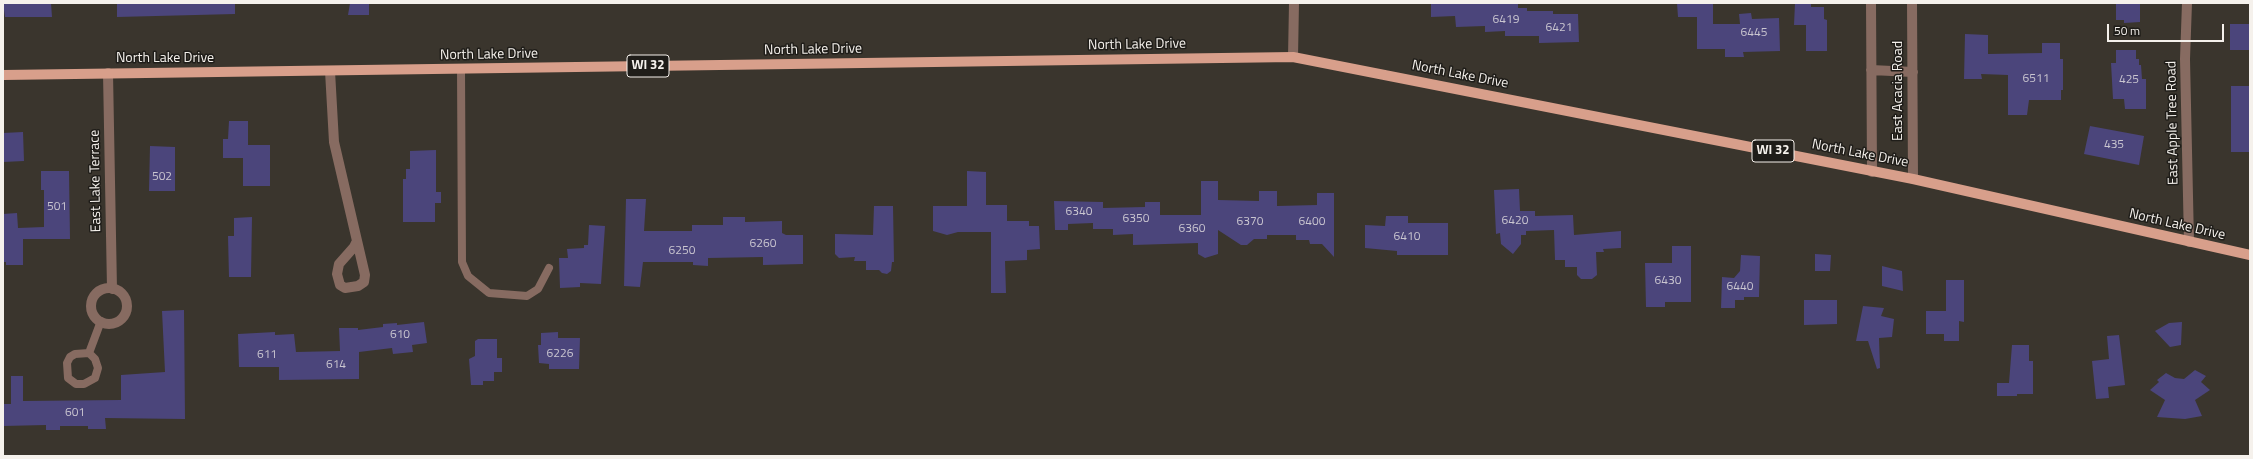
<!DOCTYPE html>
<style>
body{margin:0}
#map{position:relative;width:2253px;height:459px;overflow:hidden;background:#3a352d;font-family:"Titillium Web",sans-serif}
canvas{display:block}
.frame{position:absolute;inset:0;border:4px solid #f5f1ec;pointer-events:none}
.scale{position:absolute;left:2107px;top:24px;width:117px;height:18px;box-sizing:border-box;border:2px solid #f5f1ec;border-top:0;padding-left:5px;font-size:12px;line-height:14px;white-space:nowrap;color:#f5f1ec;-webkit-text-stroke:3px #1f1d19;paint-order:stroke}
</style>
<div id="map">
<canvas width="2253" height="459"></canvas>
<div class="frame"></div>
<div class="scale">50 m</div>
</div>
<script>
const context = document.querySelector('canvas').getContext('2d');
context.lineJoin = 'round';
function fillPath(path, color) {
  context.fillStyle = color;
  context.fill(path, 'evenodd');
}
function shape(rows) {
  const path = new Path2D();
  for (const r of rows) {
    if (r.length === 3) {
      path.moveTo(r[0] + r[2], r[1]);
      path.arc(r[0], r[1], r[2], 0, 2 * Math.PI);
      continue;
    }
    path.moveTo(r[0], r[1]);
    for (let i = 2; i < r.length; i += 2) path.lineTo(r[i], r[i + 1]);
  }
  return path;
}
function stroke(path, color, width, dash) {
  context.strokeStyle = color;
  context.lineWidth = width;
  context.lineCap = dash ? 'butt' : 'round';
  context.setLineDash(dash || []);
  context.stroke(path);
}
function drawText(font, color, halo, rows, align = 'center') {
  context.font = font + ' "Titillium Web",sans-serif';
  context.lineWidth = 3;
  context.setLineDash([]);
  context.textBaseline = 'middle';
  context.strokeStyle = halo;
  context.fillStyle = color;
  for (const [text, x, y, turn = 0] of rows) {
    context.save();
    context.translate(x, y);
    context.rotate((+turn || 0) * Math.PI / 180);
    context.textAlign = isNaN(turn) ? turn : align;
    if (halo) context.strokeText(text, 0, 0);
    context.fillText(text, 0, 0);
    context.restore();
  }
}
fillPath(shape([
 [3,3,51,3,52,17,5,17],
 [117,3,235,3,235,14,117,17],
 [350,3,369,3,369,15,348,15],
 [1431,3,1518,3,1518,8,1527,8,1527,11,1553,11,1553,14,1578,14,1579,42,1539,43,1539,36,1505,36,1505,31,1485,32,1485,26,1456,27,1455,16,1431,17],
 [1677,3,1713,3,1713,24,1740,24,1739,14,1751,13,1752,19,1779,18,1780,51,1743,52,1744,57,1725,57,1725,49,1697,49,1697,17,1678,17],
 [1795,3,1811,3,1811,7,1824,7,1824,19,1827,20,1827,51,1806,51,1806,25,1794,25],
 [2116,3,2140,3,2140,22,2124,23,2124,20,2116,20],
 [2230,24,2250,24,2250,50,2230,50],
 [1965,34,1988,35,1988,54,2042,53,2042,43,2060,43,2060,59,2063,59,2063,90,2061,90,2061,100,2029,100,2027,115,2008,115,2008,75,1981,74,1982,79,1964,79],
 [2116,50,2136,50,2136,59,2139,59,2139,65,2141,65,2142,79,2146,79,2146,109,2125,109,2124,99,2113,99,2111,63,2116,63],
 [2231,86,2250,86,2250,152,2231,152],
 [229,121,248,121,248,145,270,145,270,186,243,186,243,158,223,158,223,139,228,139],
 [2090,126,2144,136,2139,165,2084,154],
 [23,132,24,161,3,162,3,133],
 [150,146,175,147,175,191,149,191],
 [436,150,436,192,441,192,441,203,435,203,435,222,403,222,403,179,406,179,406,169,410,169,410,151],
 [41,171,69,171,70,239,23,239,23,265,6,265,6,262,3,262,3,214,17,213,18,228,44,227,44,190,41,190],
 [967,171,986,172,986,205,1007,205,1007,221,1029,221,1029,226,1039,226,1040,249,1027,250,1027,260,1005,261,1006,293,991,293,991,232,958,232,947,235,933,231,933,206,967,206],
 [1201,181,1218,181,1218,200,1259,201,1259,191,1277,191,1277,206,1317,205,1317,193,1334,193,1334,257,1322,244,1310,244,1309,240,1296,240,1296,235,1267,235,1267,239,1254,239,1247,245,1241,245,1218,230,1218,254,1205,258,1198,254,1198,243,1133,245,1133,234,1113,235,1113,229,1093,229,1093,223,1068,224,1068,230,1055,230,1054,201,1103,202,1103,208,1145,207,1145,202,1160,202,1160,215,1201,215],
 [1519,189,1520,211,1535,211,1535,216,1573,215,1574,235,1621,231,1621,248,1603,249,1604,252,1596,252,1597,275,1592,279,1581,279,1577,275,1577,267,1565,267,1565,260,1555,260,1554,230,1526,231,1526,235,1521,235,1521,244,1513,254,1501,244,1500,233,1496,234,1494,190],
 [626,199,646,199,644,231,692,231,692,225,723,225,723,217,745,217,745,222,782,221,782,233,786,235,803,235,803,264,763,265,763,257,708,258,708,266,693,265,693,262,643,262,640,287,624,286],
 [874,206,893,206,894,262,892,262,891,271,887,274,882,273,879,270,866,270,866,261,854,261,855,257,839,258,835,254,835,234,873,235],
 [1386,216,1408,216,1408,223,1448,223,1448,255,1397,255,1397,251,1365,248,1365,225,1385,226],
 [252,217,251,277,229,277,228,236,234,236,234,218],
 [589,225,605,226,601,284,580,283,580,287,560,288,559,258,568,258,567,249,584,248,584,245,588,245],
 [1672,246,1691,246,1691,302,1665,302,1665,307,1646,307,1645,263,1672,263],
 [1815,254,1831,255,1830,271,1815,271],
 [1741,255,1760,256,1759,297,1744,297,1744,300,1735,300,1735,308,1721,308,1722,277,1734,278,1740,271],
 [1882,266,1902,271,1903,291,1882,286],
 [1946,280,1964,280,1964,322,1959,321,1959,341,1944,341,1944,334,1926,334,1926,311,1946,311],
 [1804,300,1837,300,1837,324,1804,325],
 [1863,306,1884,308,1881,316,1894,319,1892,337,1879,338,1880,368,1877,369,1868,341,1856,341],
 [184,310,185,419,105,418,106,429,88,429,88,426,60,426,60,430,46,430,46,425,3,426,3,404,11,404,11,376,23,376,23,401,121,400,121,375,165,372,162,311],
 [424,322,427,343,412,345,413,352,393,354,392,348,359,352,359,379,279,380,279,367,239,367,238,334,275,332,275,335,294,334,296,352,340,351,339,328,358,328,358,330,383,327,383,324,397,323,397,325],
 [2182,322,2181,345,2170,347,2155,331,2169,323],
 [558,332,558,338,580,338,579,369,549,369,549,364,539,363,538,345,541,345,541,333],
 [2119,335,2125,385,2108,387,2109,398,2096,399,2092,361,2109,359,2107,336],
 [478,339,497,339,497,358,502,358,502,372,494,372,494,381,483,381,483,385,471,385,469,359,475,356,475,341],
 [2012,345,2029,345,2029,361,2033,361,2033,394,2017,394,2017,396,1997,396,1997,383,2009,383],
 [2195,370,2206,376,2201,382,2210,390,2195,400,2202,416,2185,419,2157,417,2165,400,2150,390,2159,382,2157,380,2166,373,2175,378,2184,379]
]), '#4b457b');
stroke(shape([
 [461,69,462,262,468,276,489,293,527,296,538,289,549,268],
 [89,353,95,359,98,368,95,378,84,384,76,384,68,378,67,363,70,357,75,354,89,353,101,321]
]), '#876b61', 8);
stroke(shape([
 [1871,3,1872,172],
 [1912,3,1913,179],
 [2187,3,2185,59,2189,242],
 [1293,57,1294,3],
 [1871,70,1913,72],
 [330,71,334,142,365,275,364,282,358,286,345,288,340,285,337,274,339,264,354,247,357,241],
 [108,73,112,289],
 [109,306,18]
]), '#876b61', 10);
stroke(shape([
 [3,75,1293,57,1913,179,2250,255]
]), '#d89f8b', 10);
drawText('12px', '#cac6d0', null, [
 ["6419",1506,20],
 ["6421",1559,28],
 ["6445",1754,33],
 ["6511",2036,79],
 ["425",2129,80],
 ["435",2114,145],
 ["502",162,177],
 ["501",57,207],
 ["6340",1079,212],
 ["6350",1136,219],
 ["6420",1515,221],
 ["6370",1250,222],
 ["6400",1312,222],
 ["6360",1192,229],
 ["6410",1407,237],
 ["6260",763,244],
 ["6250",682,251],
 ["6430",1668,281],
 ["6440",1740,287],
 ["610",400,335],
 ["6226",560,354],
 ["611",267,355],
 ["614",336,365],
 ["601",75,413]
]);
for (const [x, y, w] of [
 [648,66,42],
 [1773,151,42]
]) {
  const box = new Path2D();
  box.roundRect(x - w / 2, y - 11, w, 22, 3);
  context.fillStyle = '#1f1d19';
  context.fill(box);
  stroke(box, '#f5f1ec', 1);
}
drawText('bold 13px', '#f5f1ec', null, [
 ["WI 32",648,66],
 ["WI 32",1773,151]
]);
drawText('14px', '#f5f1ec', '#1f1d19', [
 ["North Lake Drive",1137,45,-1],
 ["North Lake Drive",813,50,-1],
 ["North Lake Drive",489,55,-1],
 ["North Lake Drive",165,59],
 ["North Lake Drive",1460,75,11],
 ["East Acacia Road",1899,91,-90],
 ["East Apple Tree Road",2173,123,-91],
 ["North Lake Drive",1860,154,11],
 ["East Lake Terrace",96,181,-91],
 ["North Lake Drive",2177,225,13]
]);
</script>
